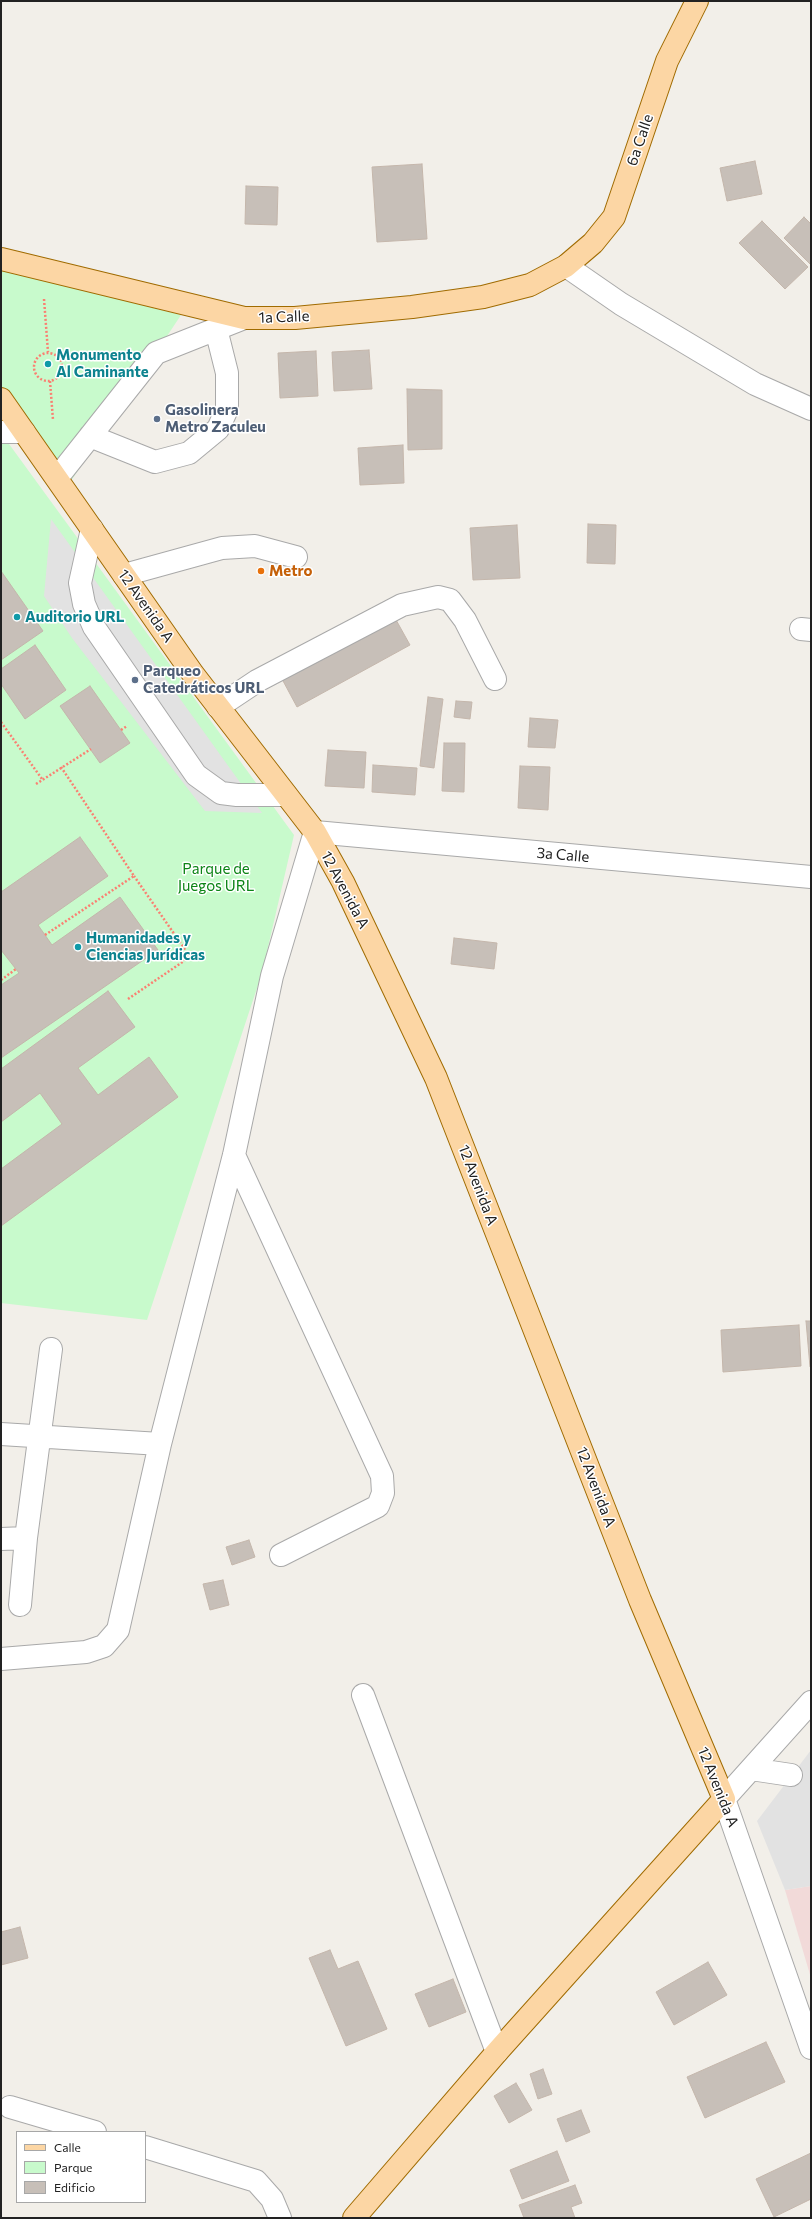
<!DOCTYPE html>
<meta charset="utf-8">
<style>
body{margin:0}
#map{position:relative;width:812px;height:2219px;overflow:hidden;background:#f2efe9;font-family:Commissioner,sans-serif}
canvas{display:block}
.frame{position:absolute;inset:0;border:2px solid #222;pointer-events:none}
.legend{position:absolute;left:16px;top:2131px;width:130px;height:72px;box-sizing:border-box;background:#fff;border:1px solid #a7a7a7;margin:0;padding:5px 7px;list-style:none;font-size:12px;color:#222}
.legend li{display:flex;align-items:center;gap:8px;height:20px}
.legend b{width:20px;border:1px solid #a7a7a7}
</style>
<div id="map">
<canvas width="812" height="2219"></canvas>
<div class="frame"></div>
<ul class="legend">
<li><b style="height:5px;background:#fcd6a4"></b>Calle</li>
<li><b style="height:11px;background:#c8facc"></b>Parque</li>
<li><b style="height:11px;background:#c7bfb8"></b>Edificio</li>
</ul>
</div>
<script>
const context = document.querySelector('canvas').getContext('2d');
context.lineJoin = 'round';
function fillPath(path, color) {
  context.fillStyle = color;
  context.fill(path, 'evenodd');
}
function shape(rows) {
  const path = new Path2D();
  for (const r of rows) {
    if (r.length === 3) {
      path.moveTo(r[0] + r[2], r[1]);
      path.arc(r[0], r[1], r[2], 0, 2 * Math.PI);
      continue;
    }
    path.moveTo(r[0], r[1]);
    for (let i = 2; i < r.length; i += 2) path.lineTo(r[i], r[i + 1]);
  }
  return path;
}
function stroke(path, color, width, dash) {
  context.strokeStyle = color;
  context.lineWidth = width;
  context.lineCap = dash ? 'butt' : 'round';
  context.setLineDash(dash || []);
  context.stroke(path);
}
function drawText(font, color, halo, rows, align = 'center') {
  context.font = font + ' Commissioner,sans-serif';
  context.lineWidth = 3;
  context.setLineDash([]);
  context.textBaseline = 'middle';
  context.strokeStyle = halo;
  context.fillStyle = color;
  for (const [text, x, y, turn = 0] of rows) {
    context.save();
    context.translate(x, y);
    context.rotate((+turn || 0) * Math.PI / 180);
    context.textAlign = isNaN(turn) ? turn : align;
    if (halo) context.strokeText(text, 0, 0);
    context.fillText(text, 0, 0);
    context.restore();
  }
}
fillPath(shape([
 [811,1886,811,1978,785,1890]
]), '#f2dad9');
fillPath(shape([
 [1,269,181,315,67,487,1,390],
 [1,433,294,835,262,973,147,1320,1,1303]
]), '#c8facc');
fillPath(shape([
 [51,519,262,813,205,811,72,638,44,596],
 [811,1750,811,1886,785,1890,757,1821]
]), '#e2e2e2');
const building = shape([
 [755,161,762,194,727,201,720,168,755,161],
 [422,164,427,239,377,242,372,167,422,164],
 [246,186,278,187,277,225,245,224,246,186],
 [804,217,811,224,811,265,784,238,804,217],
 [762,221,808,267,785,289,739,243,762,221],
 [369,350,372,389,334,391,332,352,369,350],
 [316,351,318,396,280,398,278,353,316,351],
 [407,389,442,390,442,449,408,450,407,389],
 [403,445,404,483,360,485,358,448,403,445],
 [588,524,616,525,615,564,587,563,588,524],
 [517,525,520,578,473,580,470,528,517,525],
 [1,571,43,631,1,660,1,571],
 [395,618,410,645,297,707,282,679,395,618],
 [35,645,66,690,25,719,1,684,1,669,35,645],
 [90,686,130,743,100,763,60,706,90,686],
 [428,697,443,699,434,768,420,766,428,697],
 [456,701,472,702,470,719,454,717,456,701],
 [530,718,558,720,555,748,528,747,530,718],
 [444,743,465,743,464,792,442,791,444,743],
 [328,750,366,752,364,788,325,786,328,750],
 [373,765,417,768,415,795,372,792,373,765],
 [520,766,550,767,548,810,518,808,520,766],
 [80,837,108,876,38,925,52,945,120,897,158,950,1,1058,1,985,19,973,1,950,1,892,80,837],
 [454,938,497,943,494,969,451,964,454,938],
 [108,991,135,1027,78,1068,98,1095,149,1057,178,1097,1,1226,1,1169,62,1124,40,1093,1,1122,1,1069,108,991],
 [806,1321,811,1321,811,1367,810,1367,806,1321],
 [799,1325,801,1366,723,1372,721,1330,799,1325],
 [249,1540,255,1557,232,1565,226,1547,249,1540],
 [223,1580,229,1605,210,1610,203,1584,223,1580],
 [20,1927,28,1958,1,1965,1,1932,20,1927],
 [330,1950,338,1969,358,1961,387,2029,346,2046,309,1958,330,1950],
 [708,1962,727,1995,674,2025,656,1992,708,1962],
 [453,1979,466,2012,429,2027,415,1994,453,1979],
 [766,2042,785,2082,705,2118,687,2077,766,2042],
 [543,2069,552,2094,538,2099,530,2074,543,2069],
 [516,2083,532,2110,509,2123,494,2096,516,2083],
 [581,2110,590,2132,566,2142,557,2119,581,2110],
 [557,2151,569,2181,522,2199,510,2170,557,2151],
 [811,2153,811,2199,774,2217,756,2179,811,2153],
 [575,2185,582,2203,571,2207,575,2218,524,2218,519,2205,575,2185]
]);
fillPath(building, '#c7bfb8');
stroke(building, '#c4b6ab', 1);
const minor = shape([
 [566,266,621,304,755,384,811,409],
 [1,432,24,432],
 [90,436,155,462,189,453,218,429,227,409,227,373,216,329],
 [57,478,156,353,244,318],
 [92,529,80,583,84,604,94,627,196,775,221,793,237,795,286,795],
 [124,575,222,548,255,546,296,557],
 [801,629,811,630],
 [218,707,257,681,402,605,438,597,450,600,465,620,495,679],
 [234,1155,382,1476,383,1493,378,1506,281,1555],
 [1,1434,160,1444],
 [1,1539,26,1538],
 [20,1605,26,1538,51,1349],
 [1,1659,86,1652,104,1646,118,1630,160,1444,234,1155,272,976,315,832,811,877],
 [363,1695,497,2052],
 [811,1702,724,1799,811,2048],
 [751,1769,791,1775],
 [10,2107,95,2132],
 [145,2147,256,2181,272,2199,280,2218]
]);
const major = shape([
 [1,259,244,318,295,318,412,307,483,297,530,285,566,266,593,243,614,217,667,61,697,1],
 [1,399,193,674,315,832,343,882,436,1078,640,1600,724,1799,497,2052,354,2218]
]);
stroke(minor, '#a9a9a9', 24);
stroke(major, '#a06b00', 24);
stroke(shape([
 [44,299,48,352],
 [48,367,14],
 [50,381,53,420],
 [1,722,42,779],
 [121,730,127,726],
 [36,784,91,749],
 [45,935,134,876,61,767],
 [1,980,16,969],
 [128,999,184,961,187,954,184,948,134,876]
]), '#fa8072', 2.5, [2, 2]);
stroke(minor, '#fff', 22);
stroke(major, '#fcd6a4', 22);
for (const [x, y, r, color] of [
 [48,364,4,"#0f9aa8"],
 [157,419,4,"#5c6f8a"],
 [261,571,4,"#e8710a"],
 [17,617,4,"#0f9aa8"],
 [135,680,4,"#5c6f8a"],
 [78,947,4,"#0f9aa8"]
]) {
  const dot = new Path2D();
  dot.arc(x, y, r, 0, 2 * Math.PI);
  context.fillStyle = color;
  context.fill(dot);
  stroke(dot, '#fff', 1.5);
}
drawText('15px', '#222', '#fff', [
 ["6a Calle",640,140,-71],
 ["1a Calle",284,317,-2],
 ["12 Avenida A",146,606,55],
 ["3a Calle",563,855,5],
 ["12 Avenida A",345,890,62],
 ["12 Avenida A",478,1185,69],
 ["12 Avenida A",596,1487,69],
 ["12 Avenida A",718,1787,68]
]);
drawText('bold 15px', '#0d838f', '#fff', [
 ["Monumento",56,355],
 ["Al Caminante",56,372],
 ["Auditorio URL",25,617],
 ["Humanidades y",86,938],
 ["Ciencias Jurídicas",86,955]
], 'left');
drawText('bold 15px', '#4e5e75', '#fff', [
 ["Gasolinera",165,410],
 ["Metro Zaculeu",165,427],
 ["Parqueo",143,671],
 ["Catedráticos URL",143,688]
], 'left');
drawText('bold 15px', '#c56008', '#fff', [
 ["Metro",269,571]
], 'left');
drawText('15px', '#0c8416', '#fff', [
 ["Parque de",216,869],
 ["Juegos URL",216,886]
]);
</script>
